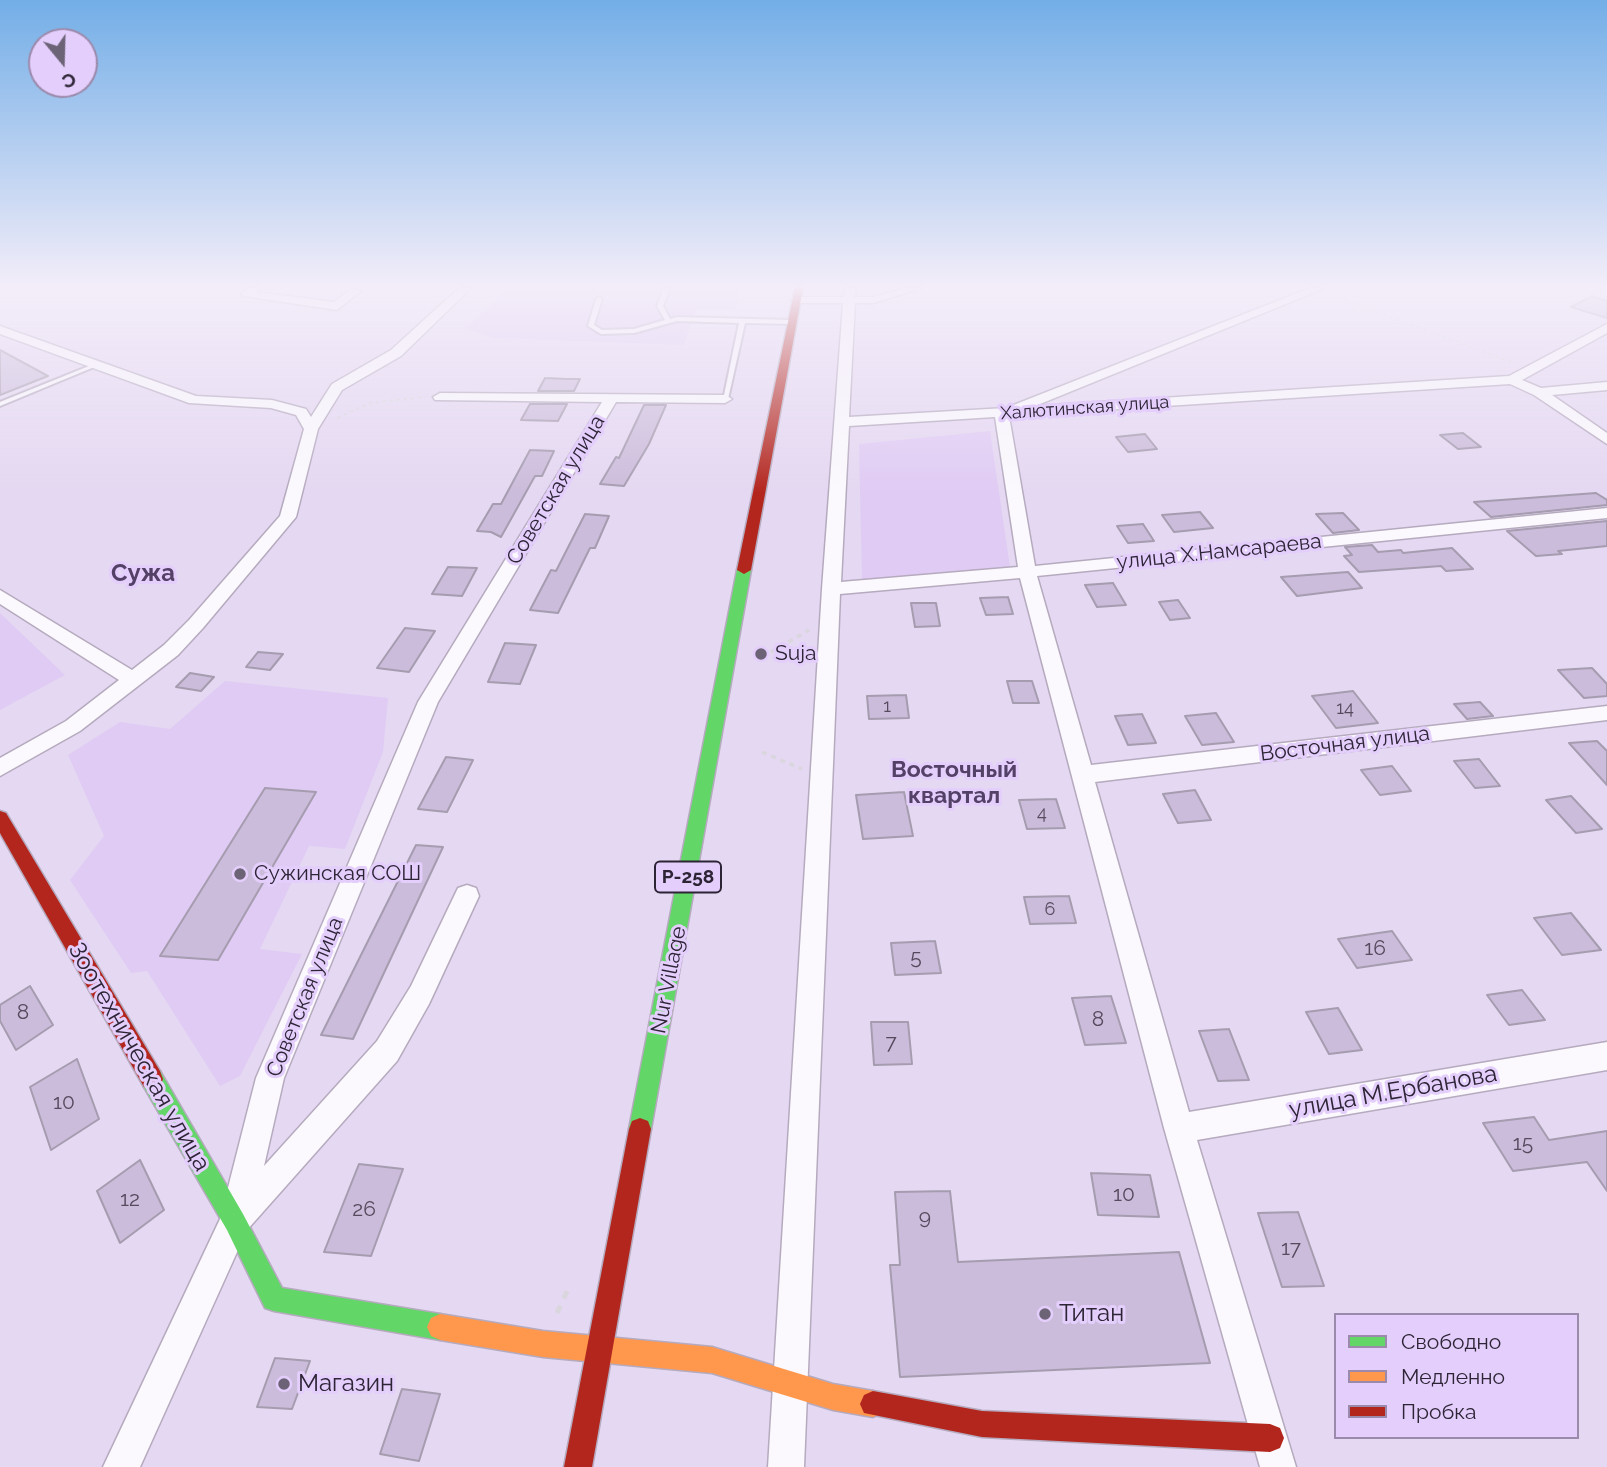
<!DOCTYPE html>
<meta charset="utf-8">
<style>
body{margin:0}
#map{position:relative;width:1607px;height:1467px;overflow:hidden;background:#e5d8f2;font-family:Raleway,sans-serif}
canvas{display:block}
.legend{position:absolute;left:1334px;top:1313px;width:245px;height:126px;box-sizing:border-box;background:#e4cefc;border:2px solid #9b8aac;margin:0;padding:9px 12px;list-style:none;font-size:21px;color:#2d2435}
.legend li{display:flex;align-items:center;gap:14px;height:35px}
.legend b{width:35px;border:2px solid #9b8aac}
.north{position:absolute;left:28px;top:28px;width:70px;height:70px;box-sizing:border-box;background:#e4cefc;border:2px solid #9b8aac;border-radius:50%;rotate:161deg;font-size:19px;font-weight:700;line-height:28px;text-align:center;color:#2d2435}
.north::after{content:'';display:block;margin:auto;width:24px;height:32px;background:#6d6377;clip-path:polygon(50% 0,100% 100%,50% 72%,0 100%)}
</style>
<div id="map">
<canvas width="1607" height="1467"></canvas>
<ul class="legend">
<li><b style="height:9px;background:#63d668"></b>Свободно</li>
<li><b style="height:9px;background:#ff974d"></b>Медленно</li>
<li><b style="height:9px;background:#b3261e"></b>Пробка</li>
</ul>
<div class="north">С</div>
</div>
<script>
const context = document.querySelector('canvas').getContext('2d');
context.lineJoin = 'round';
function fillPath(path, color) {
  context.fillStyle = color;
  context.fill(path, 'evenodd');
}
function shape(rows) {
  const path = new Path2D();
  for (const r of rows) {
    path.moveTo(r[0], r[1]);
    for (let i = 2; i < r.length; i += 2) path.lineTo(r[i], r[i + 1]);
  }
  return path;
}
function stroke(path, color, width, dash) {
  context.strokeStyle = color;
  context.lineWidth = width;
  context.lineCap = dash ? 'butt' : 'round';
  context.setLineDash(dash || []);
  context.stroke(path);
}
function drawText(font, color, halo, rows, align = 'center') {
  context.font = font + ' Raleway,sans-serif';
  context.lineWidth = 6;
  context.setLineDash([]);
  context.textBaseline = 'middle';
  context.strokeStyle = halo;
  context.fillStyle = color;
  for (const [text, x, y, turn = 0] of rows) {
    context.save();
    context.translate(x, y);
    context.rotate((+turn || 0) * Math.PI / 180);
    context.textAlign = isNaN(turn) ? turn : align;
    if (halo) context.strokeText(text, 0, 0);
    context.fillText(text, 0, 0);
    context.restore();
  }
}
fillPath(shape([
 [508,288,742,288,735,310,696,309,684,345,493,338,465,329],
 [990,431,1010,567,862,581,859,444],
 [0,613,65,675,0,710],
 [225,681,388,698,383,752,345,849,309,846,260,949,302,954,240,1076,220,1086,147,971,131,973,70,880,104,836,68,755,120,722,170,729]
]), '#e0cbf4');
const building = shape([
 [1592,296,1607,301,1607,318,1571,307,1592,296],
 [0,350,48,376,0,395,0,350],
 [545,378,567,379,580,379,574,391,538,391,545,378],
 [530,404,567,404,558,421,521,420,530,404],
 [644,405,666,405,649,444,624,486,600,484,616,457,619,458,644,405],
 [1463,433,1481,447,1458,449,1440,435,1463,433],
 [1145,434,1157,449,1128,452,1116,437,1145,434],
 [530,450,554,451,542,476,535,476,501,537,491,532,477,531,493,504,501,504,530,450],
 [1596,493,1607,500,1607,505,1491,517,1474,502,1596,493],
 [1200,512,1213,528,1174,532,1162,515,1200,512],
 [1343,513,1359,530,1333,533,1316,514,1343,513],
 [585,514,609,516,595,548,590,548,558,613,530,610,551,570,556,571,585,514],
 [1607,521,1607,546,1558,551,1562,554,1536,556,1507,531,1607,521],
 [1143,524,1154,541,1128,543,1117,526,1143,524],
 [1372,545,1378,552,1401,550,1403,553,1452,548,1473,569,1446,571,1441,566,1359,572,1344,556,1352,555,1345,547,1372,545],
 [448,567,477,568,462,596,432,594,448,567],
 [1348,572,1362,588,1297,596,1281,577,1348,572],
 [1113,583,1126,605,1097,607,1085,585,1113,583],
 [1008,597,1013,614,986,615,980,598,1008,597],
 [1178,600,1190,618,1170,620,1159,602,1178,600],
 [911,603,936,603,940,626,915,627,911,603],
 [405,628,435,631,409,672,377,668,405,628],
 [505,643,536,645,520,684,488,682,505,643],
 [258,652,283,654,270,670,246,667,258,652],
 [1592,668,1607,684,1607,696,1584,698,1558,670,1592,668],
 [190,673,214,677,201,691,176,687,190,673],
 [1007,681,1032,681,1039,703,1013,703,1007,681],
 [1353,691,1378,723,1336,728,1312,696,1353,691],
 [906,695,909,718,869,719,867,696,906,695],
 [1480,702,1493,716,1467,719,1454,704,1480,702],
 [1216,713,1234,742,1202,745,1185,716,1216,713],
 [1142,714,1156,743,1128,745,1115,716,1142,714],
 [1597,741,1607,751,1607,785,1569,743,1597,741],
 [446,757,473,760,447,812,418,809,446,757],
 [1479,759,1500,786,1475,788,1454,761,1479,759],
 [1392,766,1411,791,1380,795,1361,770,1392,766],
 [265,788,316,792,218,960,160,956,265,788],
 [1195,790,1211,820,1178,823,1163,794,1195,790],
 [904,792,913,836,863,839,856,795,904,792],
 [1571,796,1602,829,1576,833,1546,800,1571,796],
 [1056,799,1065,828,1027,829,1019,800,1056,799],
 [416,845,443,847,353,1039,321,1035,416,845],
 [1069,896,1076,923,1030,924,1024,897,1069,896],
 [1571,913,1601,950,1562,955,1534,918,1571,913],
 [1392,931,1412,960,1357,968,1338,939,1392,931],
 [935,941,941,973,895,975,891,943,935,941],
 [30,986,53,1025,16,1050,0,1021,0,1005,30,986],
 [1522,990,1545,1020,1509,1025,1487,995,1522,990],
 [1111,996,1126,1043,1085,1045,1072,998,1111,996],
 [1338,1008,1362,1050,1329,1054,1306,1012,1338,1008],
 [871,1022,908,1022,912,1064,874,1065,871,1022],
 [1229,1029,1249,1080,1218,1081,1199,1031,1229,1029],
 [77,1059,99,1119,51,1150,30,1087,77,1059],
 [1534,1117,1549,1140,1607,1131,1607,1191,1587,1162,1513,1171,1483,1123,1534,1117],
 [140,1160,164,1210,120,1243,97,1191,140,1160],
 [359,1164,403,1169,371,1256,324,1252,359,1164],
 [1091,1173,1150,1175,1159,1217,1098,1215,1091,1173],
 [950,1191,958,1262,1179,1252,1210,1363,900,1377,890,1265,900,1265,895,1192,950,1191],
 [1298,1212,1324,1286,1282,1287,1258,1213,1298,1212],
 [275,1358,310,1361,292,1409,257,1407,275,1358],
 [402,1389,440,1394,419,1461,380,1454,402,1389]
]);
fillPath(building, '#ccbcdb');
stroke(building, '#a59caf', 2);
const lane = shape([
 [664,288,670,288,663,306,670,319,677,317,792,320,795,322,792,324,745,323,728,399,723,400,739,323,677,321,634,333,601,334,588,326,596,299,599,297,602,299,594,325,602,330,634,329,665,320,657,306,664,288],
 [94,364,99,365,0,406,0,402,94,364]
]);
const street = shape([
 [248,288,260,288,257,292,334,302,351,289,361,291,337,310,243,296,241,294,248,288],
 [459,288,471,288,401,356,342,390,318,429,296,517,203,628,178,655,80,731,0,776,0,758,66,721,119,680,0,604,0,590,132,670,164,645,189,620,280,516,304,429,296,415,271,408,189,403,0,334,0,326,196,396,272,400,306,409,311,417,332,384,391,350,459,288],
 [845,288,855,288,855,297,873,297,906,288,923,288,873,303,855,303,849,417,1006,408,1310,288,1325,288,1035,406,1509,376,1607,324,1607,333,1522,380,1541,388,1607,382,1607,390,1552,395,1607,433,1607,444,1534,395,1510,384,1009,416,1035,566,1607,508,1607,518,1037,576,1091,765,1607,706,1607,720,1095,782,1189,1112,1607,1042,1607,1070,1197,1140,1296,1467,1260,1467,1164,1128,1020,578,840,594,804,1467,768,1467,822,589,843,303,797,303,791,300,797,297,844,297,845,288],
 [995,417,1018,567,841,582,849,426,995,417],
 [440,393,725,395,732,399,725,403,616,402,438,702,284,1078,264,1166,377,1041,411,986,458,888,467,885,476,888,479,896,429,1004,397,1061,247,1230,140,1467,103,1467,220,1219,256,1078,418,702,602,402,435,400,433,397,440,393]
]);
const fast = shape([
 [744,566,751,570,651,1129,648,1137,640,1140,632,1137,629,1129,737,570,744,566],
 [152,1068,160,1071,243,1214,282,1288,440,1314,449,1318,453,1327,449,1336,440,1340,274,1311,265,1308,227,1230,144,1087,141,1079,144,1071,152,1068]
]);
const slow = shape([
 [440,1314,543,1331,712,1347,833,1384,873,1391,882,1395,886,1404,882,1413,873,1417,833,1410,712,1373,543,1357,440,1340,431,1336,427,1327,431,1318,440,1314]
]);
const jam = shape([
 [795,288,803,288,751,570,744,574,737,570,795,288],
 [0,811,6,813,160,1071,163,1079,160,1087,152,1090,144,1087,0,833,0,811],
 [640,1118,648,1121,651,1129,592,1467,564,1467,629,1129,632,1121,640,1118],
 [873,1391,982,1411,1270,1424,1280,1428,1284,1438,1280,1448,1270,1452,982,1437,864,1413,860,1404,864,1395,873,1391]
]);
stroke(lane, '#b5aabe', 4);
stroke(street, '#b5aabe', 3);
stroke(fast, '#b5aabe', 3);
stroke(slow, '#b5aabe', 3);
stroke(jam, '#b5aabe', 3);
stroke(shape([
 [1331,295,1514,363],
 [337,418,370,403,424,397]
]), '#dad6de', 2, [3.5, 3.5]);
stroke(shape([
 [771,652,809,630],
 [762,752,802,769]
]), '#dad6de', 3.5, [5, 5]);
stroke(shape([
 [557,1313,570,1285]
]), '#dad6de', 5, [8, 8]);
fillPath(lane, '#fbf9fd');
fillPath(street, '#fbf9fd');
fillPath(fast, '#63d668');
fillPath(slow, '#ff974d');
fillPath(jam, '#b3261e');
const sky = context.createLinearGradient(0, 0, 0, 493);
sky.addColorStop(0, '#73aee7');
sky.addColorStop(0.58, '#f3edf9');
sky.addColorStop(1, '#f3edf900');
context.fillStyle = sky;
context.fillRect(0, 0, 1607, 493);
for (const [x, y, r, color] of [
 [761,654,7,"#6d6377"],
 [240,874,7,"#6d6377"],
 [1045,1314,7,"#6d6377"],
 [284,1384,7,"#6d6377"]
]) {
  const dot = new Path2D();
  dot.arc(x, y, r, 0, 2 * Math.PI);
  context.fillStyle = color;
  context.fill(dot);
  stroke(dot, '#e4cefc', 2.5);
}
drawText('18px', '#2d2435', '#e4cefc', [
 ["Халютинская улица",1085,408,-4]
]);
drawText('18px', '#554a5e', null, [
 ["1",887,707],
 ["14",1345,709],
 ["4",1042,814],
 ["6",1050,910]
]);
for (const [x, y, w] of [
 [688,877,66]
]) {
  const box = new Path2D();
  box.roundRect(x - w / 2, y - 15.5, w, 31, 5);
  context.fillStyle = '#e4cefc';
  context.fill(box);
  stroke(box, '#2d2435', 2);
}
drawText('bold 19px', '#2d2435', null, [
 ["Р-258",688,877]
]);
drawText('21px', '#2d2435', '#e4cefc', [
 ["Советская улица",556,490,-59],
 ["улица Х.Намсараева",1219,552,-6],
 ["Восточная улица",1345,744,-7],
 ["Nur Village",669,980,-79],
 ["Советская улица",305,997,-68]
]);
drawText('21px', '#2d2435', '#e4cefc', [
 ["Suja",775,654],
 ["Сужинская СОШ",254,874]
], 'left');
drawText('21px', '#554a5e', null, [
 ["16",1375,949],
 ["5",916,958],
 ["8",23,1013],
 ["8",1098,1020],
 ["7",891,1043],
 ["10",64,1103],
 ["15",1523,1144],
 ["10",1124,1195],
 ["12",130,1200],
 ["26",364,1210],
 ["9",925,1218],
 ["17",1291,1249]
]);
drawText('bold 23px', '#544167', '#e4cefc', [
 ["Восточный",954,770],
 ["квартал",954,796]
]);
drawText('bold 24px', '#544167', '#e4cefc', [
 ["Сужа",143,574]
]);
drawText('24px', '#2d2435', '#e4cefc', [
 ["Зоотехническая улица",139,1057,60],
 ["улица М.Ербанова",1393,1092,-10]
]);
drawText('24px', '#2d2435', '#e4cefc', [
 ["Титан",1059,1314],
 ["Магазин",298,1384]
], 'left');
</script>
